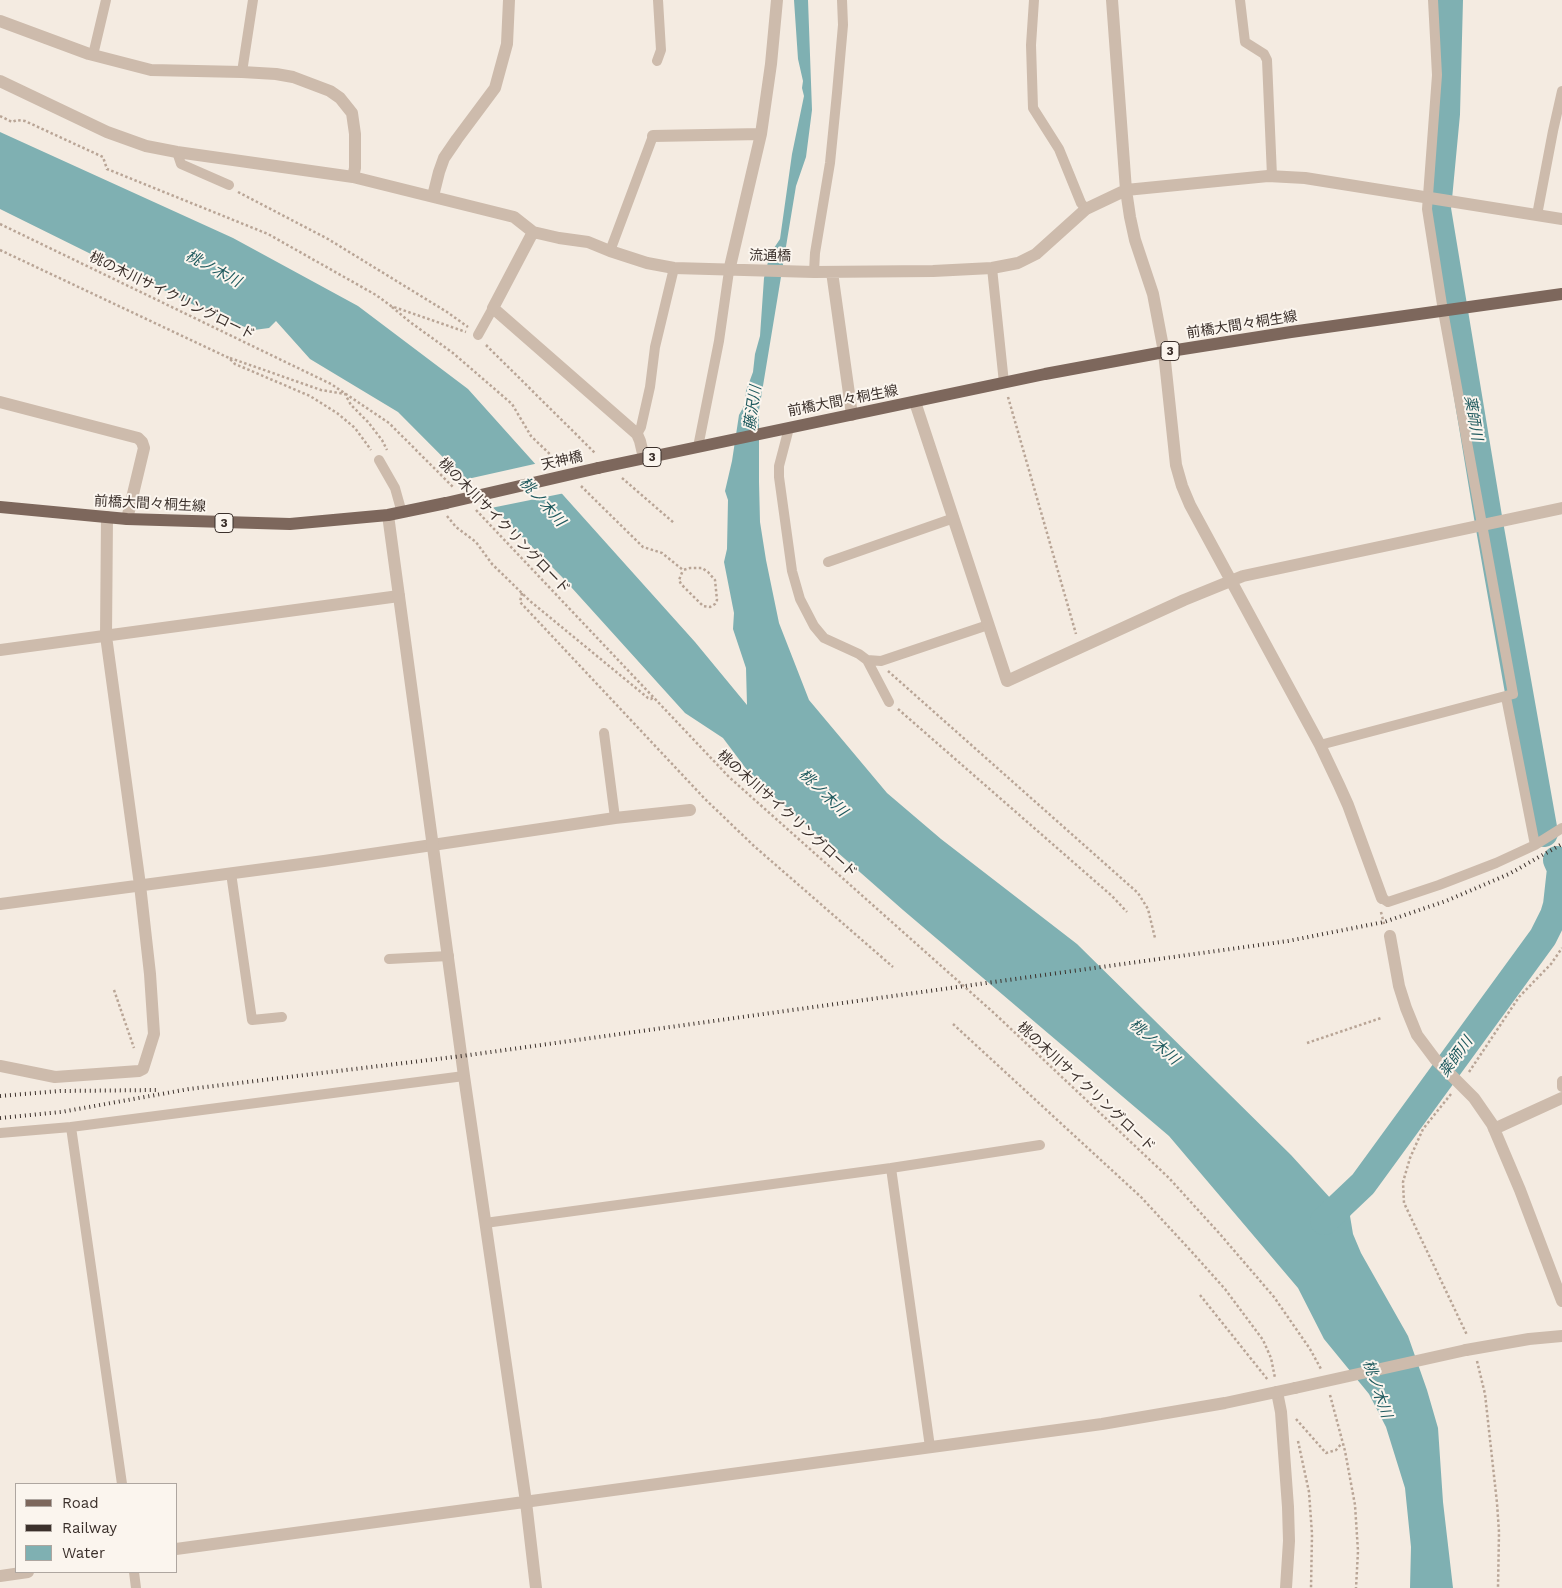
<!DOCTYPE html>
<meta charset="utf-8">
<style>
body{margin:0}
#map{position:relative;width:1562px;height:1588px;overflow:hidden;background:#f4ebe1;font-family:"Work Sans",sans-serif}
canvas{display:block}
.legend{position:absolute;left:15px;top:1483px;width:162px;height:90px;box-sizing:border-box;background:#fbf5ee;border:1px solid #aea6a0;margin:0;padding:6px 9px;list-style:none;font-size:15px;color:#3b302b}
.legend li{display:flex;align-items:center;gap:10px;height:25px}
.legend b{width:25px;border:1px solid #aea6a0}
</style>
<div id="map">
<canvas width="1562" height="1588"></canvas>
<ul class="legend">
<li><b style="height:6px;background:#7d675c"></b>Road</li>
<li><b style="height:6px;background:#3b302b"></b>Railway</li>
<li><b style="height:14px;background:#7fb0b2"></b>Water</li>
</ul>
</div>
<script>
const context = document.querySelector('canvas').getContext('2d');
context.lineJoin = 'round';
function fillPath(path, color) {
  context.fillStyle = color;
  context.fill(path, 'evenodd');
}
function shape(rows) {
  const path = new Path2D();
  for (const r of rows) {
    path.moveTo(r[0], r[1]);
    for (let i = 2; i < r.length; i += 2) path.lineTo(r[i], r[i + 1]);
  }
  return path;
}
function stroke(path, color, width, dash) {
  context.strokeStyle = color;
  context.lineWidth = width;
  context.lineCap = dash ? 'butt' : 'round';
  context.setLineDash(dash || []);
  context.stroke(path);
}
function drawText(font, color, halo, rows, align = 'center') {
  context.font = font + ' "Work Sans","Noto Sans JP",sans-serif';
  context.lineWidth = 4;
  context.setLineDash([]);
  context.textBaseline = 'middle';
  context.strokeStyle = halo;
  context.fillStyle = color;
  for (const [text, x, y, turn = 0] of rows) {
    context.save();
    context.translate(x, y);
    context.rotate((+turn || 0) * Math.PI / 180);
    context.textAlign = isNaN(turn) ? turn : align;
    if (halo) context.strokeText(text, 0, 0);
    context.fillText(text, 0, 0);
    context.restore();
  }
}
fillPath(shape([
 [794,0,808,0,812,110,806,157,796,186,759,410,759,482,760,522,766,560,779,623,809,700,887,793,941,839,1077,944,1291,1155,1332,1200,1352,1196,1355,1203,1350,1216,1353,1234,1361,1253,1408,1336,1427,1390,1438,1428,1443,1502,1453,1588,1410,1588,1411,1547,1405,1488,1386,1427,1369,1394,1324,1339,1298,1288,1169,1136,903,910,753,778,723,738,685,713,562,577,398,412,310,359,276,321,269,328,254,330,236,324,204,310,0,209,0,132,233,238,358,306,468,389,695,642,747,705,746,668,733,629,734,613,724,562,727,549,728,500,725,491,732,461,739,415,745,404,746,391,753,372,755,354,760,336,764,278,770,254,780,239,792,154,804,96,802,88,803,81,798,59]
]), '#7fb0b2');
fillPath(shape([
 [539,463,565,493,491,508,463,480]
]), '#f4ebe1');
stroke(shape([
 [1449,0,1446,114,1437,209,1488,517,1544,833],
 [1324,1221,1363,1184,1543,937,1554,915,1557,905,1561,869,1557,860]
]), '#7fb0b2', 28);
stroke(shape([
 [0,116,12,122,17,120,25,121,103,157,107,169,268,234,376,295,391,306,466,332],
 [238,192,328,239,447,312,468,327],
 [0,224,331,384,389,423,453,487],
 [0,250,229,358,235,364,310,396,337,413,355,428,371,450],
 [392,307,410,322,453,353,512,404,531,436,558,462],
 [486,345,596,454],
 [230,358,321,390,345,394,351,405,368,422,382,440,387,450],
 [1008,397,1076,634],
 [622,478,674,523],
 [581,486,643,547,662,553,683,570,690,568,702,568,708,572,715,580,717,600,715,604,710,607,703,606,681,584,679,580,683,570],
 [476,510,729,777,994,1013,1169,1178,1219,1233,1274,1297,1310,1349,1321,1369],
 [447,516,456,527,476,542,492,564,530,601,648,698,651,699,653,697],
 [522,593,520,602,705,799,754,846,893,967],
 [888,671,1138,893,1148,909,1155,938],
 [898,709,1112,896,1127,912],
 [1381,912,1384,924],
 [114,990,134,1048],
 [953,1024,1141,1197,1191,1251,1225,1289,1263,1340,1271,1358,1275,1378],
 [1307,1043,1381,1018],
 [1469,1072,1519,997,1551,964,1562,948],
 [1451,1094,1423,1129,1410,1158,1403,1182,1404,1203,1467,1335],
 [1200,1295,1268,1380],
 [1477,1361,1485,1394,1497,1503,1499,1532,1498,1588],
 [1330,1395,1345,1451,1355,1505,1358,1551,1356,1588],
 [1296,1419,1326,1453,1336,1450,1342,1443],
 [1298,1441,1309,1492,1312,1534,1311,1588]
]), '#b9a596', 2.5, [2.5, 2.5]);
stroke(shape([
 [1034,0,1031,45,1033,108,1059,149,1081,203,1086,209],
 [1240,0,1245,42,1264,54,1267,60,1272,176],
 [93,55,106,0],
 [657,61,661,50,658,0],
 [242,72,253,0],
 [177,152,181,164,229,185],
 [1537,215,1553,131,1562,91],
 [610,251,653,136],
 [992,268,1004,383],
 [814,272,815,253,830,163,837,93,843,25,842,0],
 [478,335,493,308],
 [789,428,779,466,779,477,792,571,800,599,814,626,824,638,859,654,867,660,889,702],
 [637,434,641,427,650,387,655,347,674,268],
 [698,447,719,341,729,271],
 [379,460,395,488,402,513],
 [828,562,954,518],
 [867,660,881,661,988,625],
 [1506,697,1535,845],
 [604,733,615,818],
 [1320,745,1513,694,1443,311,1427,209,1437,75,1433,0],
 [231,873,252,1020,282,1017],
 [1382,898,1388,902,1439,885,1496,863,1535,845,1562,828],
 [389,959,449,956],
 [1562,1081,1562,1087],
 [71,1127,122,1484],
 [0,1133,71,1127,464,1076],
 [891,1168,930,1447],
 [485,1223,891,1168,1040,1145],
 [134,1572,136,1588]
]), '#cdbbac', 10);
stroke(shape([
 [1112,0,1126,190,1130,217,1135,240,1153,294,1164,352,1176,465,1182,486,1190,505,1320,745,1339,785,1348,805,1382,898],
 [0,21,89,54,151,70,242,72,276,74,293,77,330,91,340,98,352,113,355,134,355,168,353,177],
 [0,81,107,132,146,146,177,152,353,177,514,217,533,232,559,238,588,242,610,251,647,263,674,268,814,272,933,271,992,268,1018,263,1036,254,1086,209,1126,190,1268,176,1305,178,1562,219],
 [653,136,761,134],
 [433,196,439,172,444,158,457,139,495,88,507,44,509,0],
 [533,232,493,308,637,434,640,441,644,458],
 [729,271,761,134,771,64,777,0],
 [832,272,852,415],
 [0,402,138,438,142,442,144,448,127,519],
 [915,402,1007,681,1184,600,1243,576,1562,508],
 [0,650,399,596],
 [0,904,324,861,615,818,690,810],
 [1390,936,1399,986,1406,1008,1417,1035,1435,1059,1474,1098,1492,1124,1520,1190,1562,1301],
 [0,1066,55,1077,139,1071,143,1069,154,1034,150,974,140,885,106,636,107,517],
 [1494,1129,1562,1098],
 [1277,1392,1281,1412,1288,1507,1289,1541,1286,1588]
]), '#cdbbac', 12);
stroke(shape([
 [388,515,464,1076,526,1502,536,1588],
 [1466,1350,1529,1339,1562,1336],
 [176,1549,1102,1424,1225,1403,1295,1388],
 [0,1576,28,1572]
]), '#cdbbac', 12);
stroke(shape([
 [598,468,1045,374,1164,352,1291,332,1562,294],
 [0,507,127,519,290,524,388,515,446,503]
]), '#7d675c', 12);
stroke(shape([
 [0,1096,60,1091,156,1090],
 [0,1118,61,1112,189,1089,462,1056,1288,941,1384,922,1446,901,1509,874,1562,844]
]), '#3b302b', 4, [1, 4]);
stroke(shape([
 [1295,1388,1466,1350]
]), '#cdbbac', 12);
stroke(shape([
 [446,503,598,468]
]), '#7d675c', 12);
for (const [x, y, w] of [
 [1170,351,18],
 [652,457,18],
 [224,523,18]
]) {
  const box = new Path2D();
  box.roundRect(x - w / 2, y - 9.5, w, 19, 4);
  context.fillStyle = '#fbf5ee';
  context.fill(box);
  stroke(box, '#3b302b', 1);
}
drawText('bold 12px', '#3b302b', null, [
 ["3",1170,351],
 ["3",652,457],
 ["3",224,523]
]);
drawText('14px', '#3b302b', '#fbf5ee', [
 ["流通橋",770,256,1],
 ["桃の木川サイクリングロード",172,296,26],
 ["前橋大間々桐生線",1242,325,-9],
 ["前橋大間々桐生線",843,401,-11],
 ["天神橋",562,461,-13],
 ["前橋大間々桐生線",150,504,3],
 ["桃の木川サイクリングロード",504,526,46],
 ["桃の木川サイクリングロード",787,814,42],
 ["桃の木川サイクリングロード",1086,1087,43]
]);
drawText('italic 15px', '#1f5a5e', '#fbf5ee', [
 ["桃ノ木川",213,269,28],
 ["藤沢川",753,408,-82],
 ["薬師川",1473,418,80],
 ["桃ノ木川",542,502,48],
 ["桃ノ木川",823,793,44],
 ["桃ノ木川",1154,1042,41],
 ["薬師川",1456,1057,-54],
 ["桃ノ木川",1377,1389,71]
]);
</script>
